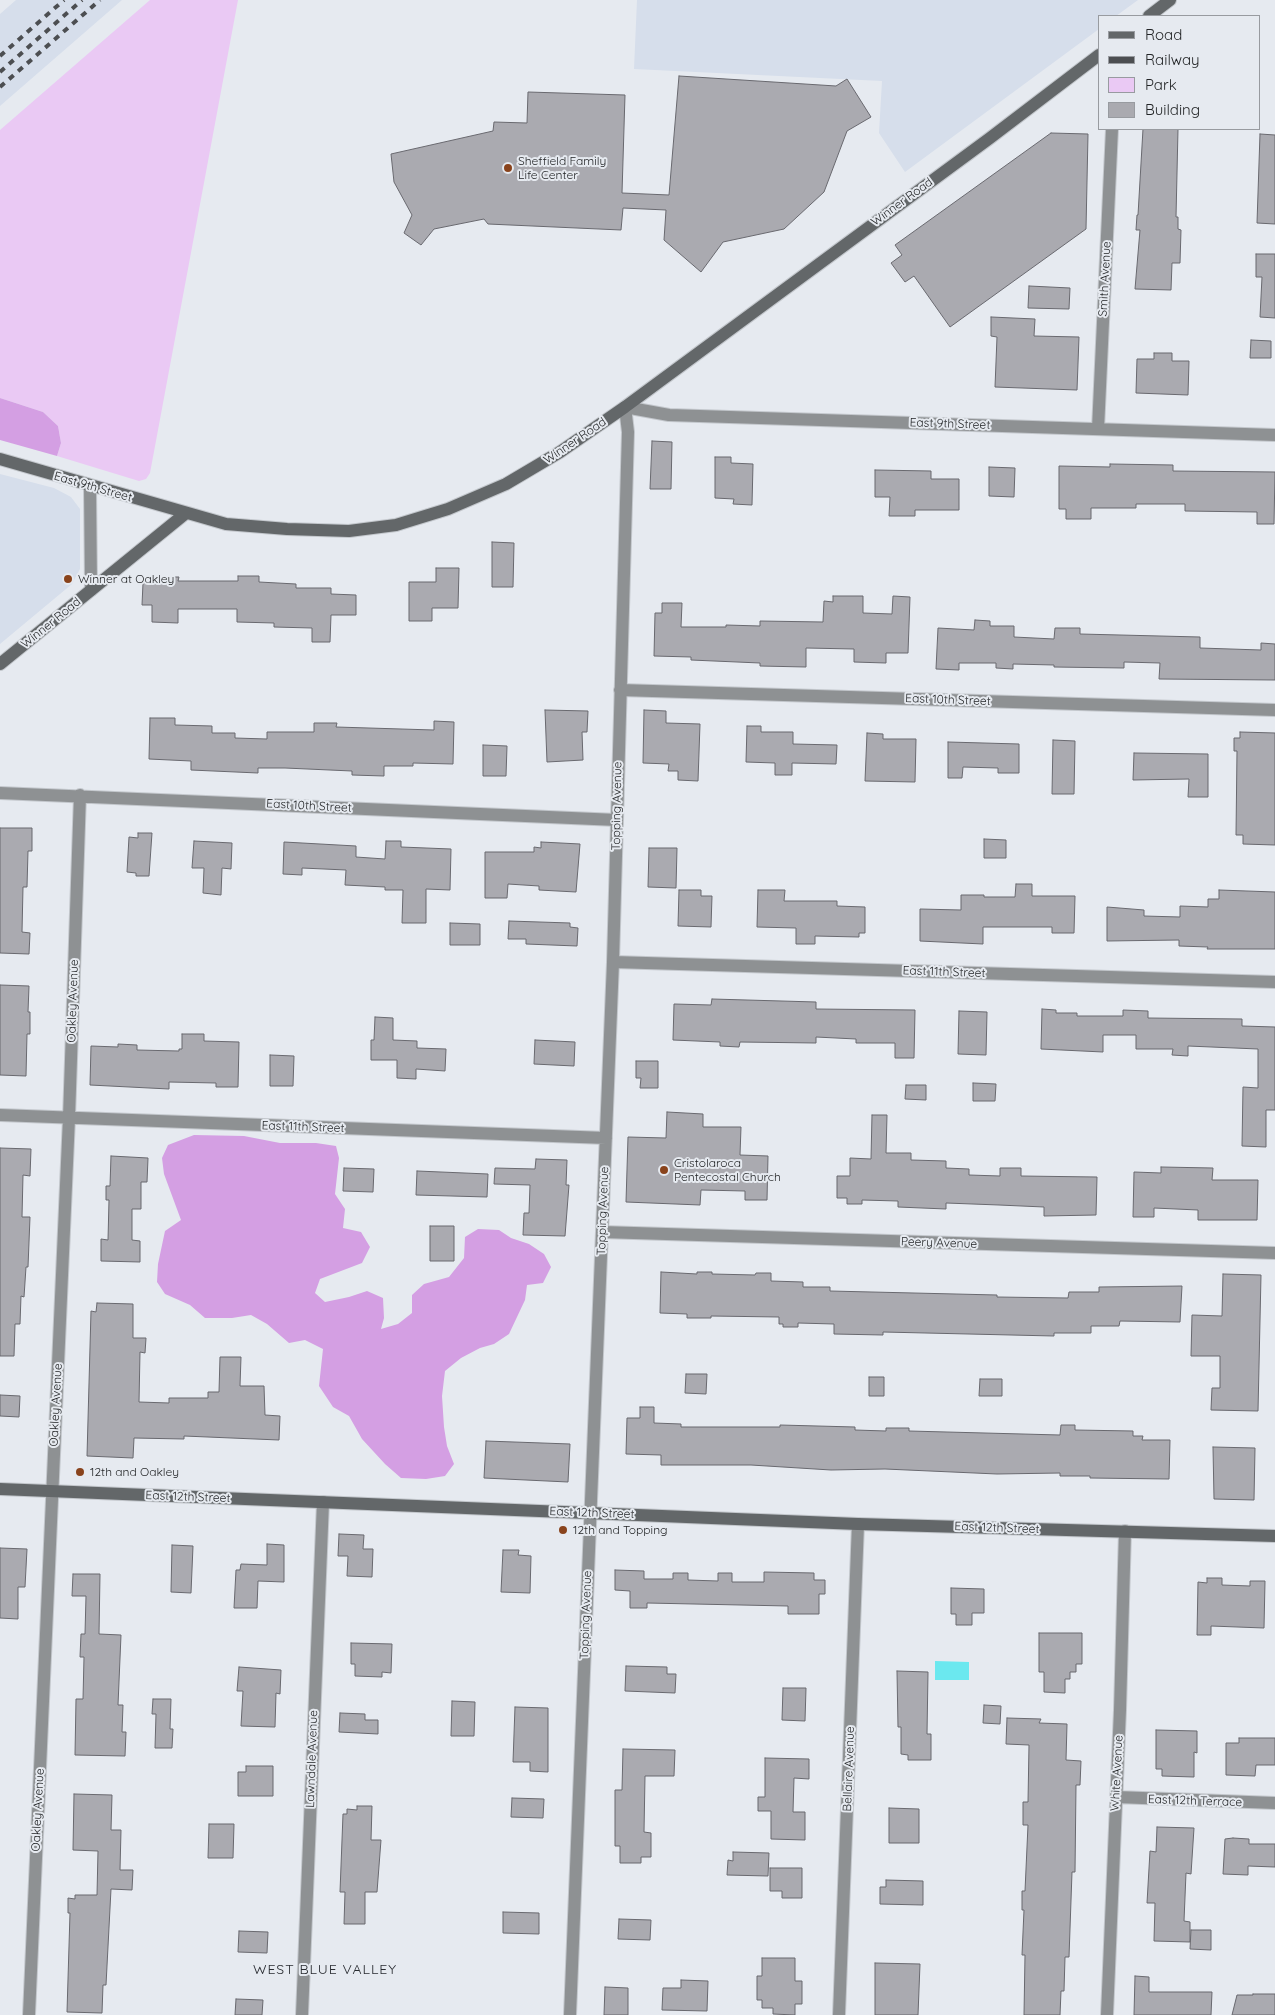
<!DOCTYPE html>
<style>
body{margin:0}
#map{position:relative;width:1275px;height:2015px;overflow:hidden;background:#e6eaf0;font-family:Quicksand,sans-serif}
canvas{display:block}
.legend{position:absolute;left:1098px;top:15px;width:162px;height:115px;box-sizing:border-box;background:#e6eaf0;border:1px solid #989ba0;margin:0;padding:6px 9px;list-style:none;font-size:15px;color:#232527}
.legend li{display:flex;align-items:center;gap:10px;height:25px}
.legend b{width:25px;border:1px solid #989ba0}
</style>
<div id="map">
<canvas width="1275" height="2015"></canvas>
<ul class="legend">
<li><b style="height:6px;background:#636769"></b>Road</li>
<li><b style="height:6px;background:#4c4e51"></b>Railway</li>
<li><b style="height:14px;background:#eac9f4"></b>Park</li>
<li><b style="height:14px;background:#aaaab0"></b>Building</li>
</ul>
</div>
<script>
const context = document.querySelector('canvas').getContext('2d');
context.lineJoin = 'round';
function fillPath(path, color) {
  context.fillStyle = color;
  context.fill(path, 'evenodd');
}
function shape(rows) {
  const path = new Path2D();
  for (const r of rows) {
    path.moveTo(r[0], r[1]);
    for (let i = 2; i < r.length; i += 2) path.lineTo(r[i], r[i + 1]);
  }
  return path;
}
function stroke(path, color, width, dash) {
  context.strokeStyle = color;
  context.lineWidth = width;
  context.lineCap = dash ? 'butt' : 'round';
  context.setLineDash(dash || []);
  context.stroke(path);
}
function drawText(font, color, halo, rows, align = 'center') {
  context.font = font + ' Quicksand,sans-serif';
  context.lineWidth = 4;
  context.setLineDash([]);
  context.textBaseline = 'middle';
  context.strokeStyle = halo;
  context.fillStyle = color;
  for (const [text, x, y, turn = 0] of rows) {
    context.save();
    context.translate(x, y);
    context.rotate((+turn || 0) * Math.PI / 180);
    context.textAlign = isNaN(turn) ? turn : align;
    if (halo) context.strokeText(text, 0, 0);
    context.fillText(text, 0, 0);
    context.restore();
  }
}
fillPath(shape([
 [16,0,122,0,0,106,0,14],
 [637,0,1138,0,1116,16,1099,16,1099,29,905,172,879,133,882,81,634,69],
 [0,474,54,488,71,497,80,509,80,569,72,584,0,644]
]), '#d6deeb');
fillPath(shape([
 [150,0,238,0,150,473,146,479,139,481,57,456,61,443,58,426,43,412,0,398,0,130]
]), '#eac9f4');
fillPath(shape([
 [0,398,43,412,58,426,61,443,57,456,0,440],
 [194,1135,244,1136,280,1143,316,1143,336,1146,339,1158,335,1194,345,1209,343,1228,361,1232,370,1247,362,1263,320,1279,315,1293,325,1302,349,1297,367,1291,383,1298,384,1318,381,1329,398,1324,412,1313,412,1295,424,1284,449,1277,464,1258,465,1237,478,1229,499,1230,511,1238,529,1244,544,1254,551,1267,543,1283,527,1285,525,1300,509,1334,494,1344,480,1348,461,1358,445,1371,442,1396,444,1427,447,1446,454,1464,445,1476,426,1479,401,1478,385,1464,362,1439,349,1416,333,1407,319,1386,323,1349,305,1340,289,1343,267,1324,251,1315,232,1318,205,1318,190,1305,165,1294,157,1282,158,1264,165,1231,181,1220,164,1174,162,1158,168,1145]
]), '#d49fe3');
fillPath(shape([
 [935,1661,969,1662,969,1680,935,1680]
]), '#6be8ef');
const building = shape([
 [679,76,836,86,847,79,871,117,847,131,824,192,784,229,723,242,701,272,664,240,666,210,623,208,621,230,488,224,484,219,434,229,421,245,404,233,412,215,394,182,391,154,493,131,494,122,527,123,528,92,625,95,622,193,669,195,679,76],
 [1143,129,1178,129,1176,217,1178,217,1178,229,1181,230,1180,263,1172,263,1171,290,1135,289,1140,230,1136,230,1137,215,1138,215,1143,129],
 [1051,133,1088,134,1086,229,950,327,914,276,905,282,891,263,902,255,895,245,1051,133],
 [1260,134,1275,135,1275,224,1257,223,1260,134],
 [1256,254,1275,254,1275,318,1260,317,1262,277,1256,277,1256,254],
 [1029,286,1070,288,1069,309,1028,308,1029,286],
 [991,317,1035,319,1034,336,1079,337,1077,390,995,387,997,337,991,336,991,317],
 [1251,340,1271,341,1271,358,1250,358,1251,340],
 [1154,353,1172,353,1172,361,1189,361,1188,395,1136,393,1137,359,1154,359,1154,353],
 [652,441,672,442,671,489,650,489,652,441],
 [715,457,731,457,731,463,753,464,752,505,733,504,734,499,715,498,715,457],
 [1110,464,1173,465,1173,471,1275,472,1274,524,1257,524,1257,512,1185,511,1185,504,1136,504,1136,508,1091,508,1091,519,1066,519,1066,509,1059,509,1059,466,1110,467,1110,464],
 [989,467,1015,468,1014,497,989,496,989,467],
 [875,470,931,471,931,479,959,479,959,510,915,510,915,516,889,516,890,497,875,497,875,470],
 [492,542,514,543,513,587,492,587,492,542],
 [436,568,459,568,458,608,432,608,432,621,409,621,409,582,436,582,436,568],
 [238,576,259,576,259,582,296,584,296,588,331,588,331,594,356,595,356,615,331,615,330,642,312,642,312,628,274,627,274,623,237,622,237,609,178,609,178,623,152,622,152,605,142,605,143,583,155,583,155,577,179,577,178,581,238,581,238,576],
 [833,596,863,596,863,613,892,614,893,596,910,597,908,653,886,653,886,663,854,662,854,649,806,648,806,667,760,666,760,663,691,660,691,657,654,656,655,613,662,613,662,603,682,603,681,627,726,627,726,625,760,626,760,621,823,622,824,601,833,602,833,596],
 [975,620,990,621,990,626,1014,626,1014,637,1054,639,1055,628,1080,628,1080,634,1200,637,1200,648,1261,650,1261,643,1275,644,1275,680,1159,679,1160,663,1124,662,1124,668,1054,667,1054,665,1013,664,1013,669,996,668,996,663,959,663,959,670,936,669,938,628,974,630,975,620],
 [545,710,588,711,587,732,582,732,583,760,547,762,545,710],
 [644,710,666,711,666,723,700,724,698,781,678,780,678,771,668,771,669,764,643,763,644,710],
 [150,718,175,718,175,725,212,726,212,733,235,733,235,738,267,739,267,732,314,732,314,723,337,723,336,727,434,730,434,721,454,722,453,764,413,763,413,766,384,766,384,776,352,775,352,771,285,768,258,768,258,773,191,770,191,761,149,759,150,718],
 [747,726,761,726,761,732,793,732,793,744,837,745,836,764,792,763,792,775,775,775,775,763,746,762,747,726],
 [1240,732,1275,733,1275,845,1243,844,1243,835,1236,835,1237,751,1234,751,1234,738,1240,738,1240,732],
 [867,733,883,734,883,739,916,739,915,782,865,781,867,733],
 [1053,740,1075,741,1074,794,1052,794,1053,740],
 [948,742,1019,744,1019,773,998,773,998,768,963,767,962,778,948,778,948,742],
 [483,745,507,746,506,776,483,776,483,745],
 [1134,753,1208,754,1208,797,1188,797,1189,779,1133,780,1134,753],
 [0,828,32,828,32,851,28,851,27,887,23,887,22,932,30,933,29,954,0,953,0,828],
 [138,833,152,833,149,876,136,876,136,873,127,872,129,837,138,838,138,833],
 [984,839,1006,840,1006,858,984,858,984,839],
 [194,841,232,843,231,869,222,868,221,895,203,893,204,868,192,868,194,841],
 [386,841,401,841,401,847,451,849,450,890,426,889,426,923,402,923,403,890,385,890,385,887,345,885,346,870,302,868,302,875,283,874,284,842,356,846,356,857,385,859,386,841],
 [541,842,580,844,576,892,539,890,539,886,508,884,507,898,485,898,485,852,534,852,534,847,541,848,541,842],
 [649,848,677,848,676,888,648,887,649,848],
 [1016,884,1032,884,1032,896,1075,896,1074,933,1052,933,1052,927,983,927,983,944,920,941,920,909,961,910,961,895,984,895,984,897,1015,897,1016,884],
 [679,890,701,890,701,896,712,896,711,927,678,926,679,890],
 [758,890,785,890,784,901,837,901,837,906,865,907,865,933,859,933,859,937,815,936,815,944,796,944,796,928,757,927,758,890],
 [1219,890,1275,892,1275,949,1207,949,1208,947,1179,946,1179,940,1107,941,1107,907,1144,910,1144,916,1180,917,1180,906,1208,907,1208,899,1219,899,1219,890],
 [509,921,570,923,570,927,578,928,577,946,526,944,526,939,508,939,509,921],
 [450,923,480,924,480,945,450,945,450,923],
 [0,985,29,986,28,1012,30,1012,30,1034,27,1034,26,1076,0,1075,0,985],
 [712,999,816,1002,816,1009,915,1010,914,1058,895,1058,895,1043,856,1043,856,1039,816,1037,816,1043,740,1042,739,1047,720,1046,720,1042,673,1040,674,1004,711,1005,712,999],
 [1042,1009,1056,1010,1056,1013,1077,1013,1077,1016,1123,1016,1123,1010,1148,1011,1148,1018,1242,1019,1242,1026,1275,1027,1275,1110,1266,1110,1266,1147,1242,1146,1243,1087,1258,1088,1258,1049,1188,1046,1188,1056,1172,1055,1173,1049,1136,1049,1136,1035,1103,1035,1103,1052,1041,1049,1042,1009],
 [959,1011,987,1012,986,1055,958,1054,959,1011],
 [375,1017,393,1018,393,1040,417,1041,417,1048,446,1049,445,1071,416,1069,416,1079,397,1078,397,1060,371,1060,371,1040,374,1040,375,1017],
 [182,1034,204,1034,204,1041,239,1042,238,1087,216,1087,216,1083,169,1082,169,1089,90,1085,91,1046,118,1047,118,1044,137,1045,137,1050,179,1051,179,1049,182,1049,182,1034],
 [535,1040,575,1042,574,1066,534,1064,535,1040],
 [270,1055,294,1056,293,1086,270,1086,270,1055],
 [636,1061,658,1061,658,1088,640,1088,641,1078,636,1078,636,1061],
 [973,1083,996,1084,995,1101,973,1101,973,1083],
 [906,1085,926,1085,926,1100,905,1099,906,1085],
 [667,1112,703,1114,703,1127,741,1127,740,1155,768,1156,767,1200,745,1200,745,1191,701,1190,700,1205,626,1202,628,1137,666,1138,667,1112],
 [872,1115,887,1115,886,1153,911,1153,911,1160,946,1161,946,1168,969,1169,969,1175,1000,1176,1000,1168,1021,1168,1021,1176,1097,1177,1096,1215,1044,1216,1044,1207,999,1205,946,1203,946,1209,898,1207,898,1201,862,1200,862,1204,847,1204,847,1198,837,1198,837,1176,850,1176,850,1158,871,1159,872,1115],
 [0,1148,31,1149,30,1176,23,1175,22,1217,30,1217,28,1267,26,1267,24,1297,21,1296,20,1324,15,1324,14,1356,0,1356,0,1148],
 [111,1156,148,1158,147,1182,141,1182,141,1209,132,1209,132,1240,140,1241,140,1262,101,1261,101,1239,108,1240,109,1200,106,1200,106,1186,110,1186,111,1156],
 [536,1159,567,1160,566,1185,569,1185,565,1236,523,1235,524,1213,529,1213,530,1185,494,1184,495,1168,535,1169,536,1159],
 [1161,1167,1213,1168,1212,1180,1258,1180,1257,1220,1198,1220,1198,1210,1154,1208,1154,1217,1133,1217,1134,1172,1161,1173,1161,1167],
 [344,1168,374,1169,373,1192,343,1191,344,1168],
 [417,1171,488,1174,487,1197,416,1195,417,1171],
 [430,1226,454,1226,454,1261,430,1261,430,1226],
 [661,1272,697,1274,697,1272,712,1272,712,1274,755,1275,756,1273,771,1273,771,1281,803,1282,803,1287,830,1287,830,1291,997,1295,997,1297,1068,1298,1069,1292,1099,1292,1099,1287,1182,1286,1180,1322,1120,1321,1119,1326,1091,1326,1091,1333,1054,1333,1054,1336,883,1332,883,1335,834,1334,834,1324,798,1323,798,1327,783,1327,783,1324,779,1324,779,1317,711,1316,711,1318,687,1318,687,1314,660,1313,661,1272],
 [1223,1274,1261,1275,1258,1411,1211,1410,1212,1388,1220,1388,1220,1356,1191,1356,1192,1315,1222,1316,1223,1274],
 [97,1303,133,1304,133,1338,146,1338,145,1353,140,1352,139,1402,169,1403,169,1398,208,1398,208,1392,219,1392,220,1357,241,1357,240,1386,264,1386,265,1415,280,1416,279,1440,184,1436,184,1439,134,1438,133,1458,87,1456,91,1311,96,1312,97,1303],
 [686,1374,707,1374,706,1394,685,1393,686,1374],
 [869,1377,884,1377,884,1396,869,1396,869,1377],
 [980,1379,1002,1379,1002,1396,979,1396,980,1379],
 [0,1395,20,1396,19,1417,0,1416,0,1395],
 [640,1407,654,1407,654,1423,681,1424,681,1427,780,1427,780,1425,855,1427,855,1430,886,1431,886,1428,909,1428,909,1431,1060,1435,1061,1425,1075,1425,1075,1430,1133,1431,1133,1436,1143,1436,1142,1440,1170,1440,1169,1479,1090,1478,1090,1476,1060,1476,1060,1473,997,1474,885,1469,831,1470,751,1465,661,1465,661,1455,626,1454,627,1418,640,1418,640,1407],
 [486,1441,570,1444,568,1482,484,1478,486,1441],
 [1213,1447,1255,1448,1254,1500,1214,1499,1213,1447],
 [339,1534,364,1535,363,1549,373,1549,372,1577,347,1576,348,1556,338,1556,339,1534],
 [267,1544,284,1545,284,1582,258,1581,257,1608,234,1608,236,1570,240,1570,241,1564,267,1565,267,1544],
 [172,1545,193,1546,191,1593,171,1592,172,1545],
 [0,1548,27,1549,25,1587,18,1587,18,1619,0,1618,0,1548],
 [503,1550,519,1550,518,1555,531,1556,530,1593,501,1592,503,1550],
 [615,1570,644,1571,644,1579,673,1579,673,1573,688,1573,688,1580,718,1581,718,1573,732,1573,732,1582,764,1582,764,1572,814,1573,814,1580,825,1580,825,1594,819,1594,819,1614,788,1614,788,1606,647,1603,647,1608,630,1608,630,1591,615,1590,615,1570],
 [73,1574,100,1574,99,1634,121,1635,118,1705,123,1705,122,1732,126,1732,125,1756,75,1755,76,1699,83,1699,84,1657,80,1657,81,1634,85,1634,86,1596,72,1596,73,1574],
 [1207,1578,1222,1578,1222,1585,1250,1586,1250,1581,1265,1581,1264,1628,1211,1626,1211,1635,1197,1635,1198,1582,1207,1583,1207,1578],
 [951,1588,984,1589,984,1613,972,1613,972,1625,956,1625,956,1614,951,1614,951,1588],
 [1039,1633,1082,1633,1082,1664,1076,1664,1076,1672,1070,1672,1070,1679,1065,1679,1065,1693,1044,1692,1044,1672,1039,1672,1039,1633],
 [351,1643,392,1644,391,1673,382,1672,382,1677,355,1676,355,1664,351,1664,351,1643],
 [626,1666,667,1667,667,1674,676,1674,675,1693,625,1691,626,1666],
 [239,1667,281,1670,280,1694,276,1693,275,1727,241,1726,243,1691,237,1691,239,1667],
 [897,1671,928,1672,927,1734,931,1734,931,1760,908,1760,908,1755,901,1754,901,1727,898,1727,897,1671],
 [783,1688,806,1688,805,1721,782,1720,783,1688],
 [153,1699,171,1699,170,1729,173,1729,172,1748,155,1748,156,1714,152,1714,153,1699],
 [452,1701,475,1702,474,1736,451,1736,452,1701],
 [984,1705,1001,1706,1000,1724,983,1723,984,1705],
 [515,1707,548,1708,548,1772,530,1771,530,1762,513,1762,515,1707],
 [340,1713,365,1714,365,1720,378,1720,378,1734,339,1732,340,1713],
 [1007,1718,1041,1719,1039,1723,1067,1724,1066,1760,1081,1761,1080,1785,1076,1785,1075,1872,1072,1872,1069,1957,1065,1957,1064,1991,1061,1991,1060,2015,1024,2015,1025,1955,1022,1955,1024,1910,1022,1910,1022,1891,1025,1891,1028,1825,1023,1825,1023,1802,1028,1802,1029,1745,1006,1744,1007,1718],
 [1156,1730,1197,1731,1197,1753,1194,1752,1194,1777,1162,1776,1162,1769,1156,1769,1156,1730],
 [1239,1738,1275,1738,1275,1765,1256,1765,1255,1776,1226,1775,1226,1743,1239,1743,1239,1738],
 [623,1749,675,1750,674,1776,645,1776,644,1832,651,1833,651,1857,641,1857,641,1863,620,1863,620,1846,615,1846,615,1790,622,1790,623,1749],
 [765,1758,809,1759,809,1779,794,1778,793,1812,805,1812,805,1840,771,1839,771,1811,758,1811,758,1797,765,1797,765,1758],
 [246,1766,273,1766,273,1796,238,1796,238,1772,246,1772,246,1766],
 [74,1794,112,1795,111,1830,121,1830,120,1870,133,1870,132,1890,111,1889,106,1985,103,1985,102,2013,67,2012,70,1913,68,1913,68,1898,75,1899,75,1895,97,1895,98,1851,73,1850,74,1794],
 [512,1798,544,1799,543,1818,511,1817,512,1798],
 [357,1806,372,1806,371,1840,381,1840,377,1892,365,1892,365,1924,344,1924,345,1892,340,1892,343,1814,347,1814,347,1809,357,1810,357,1806],
 [889,1808,919,1809,919,1843,889,1843,889,1808],
 [209,1824,234,1824,233,1858,208,1858,209,1824],
 [1157,1827,1194,1828,1191,1874,1186,1873,1184,1921,1190,1922,1190,1942,1154,1941,1155,1903,1147,1903,1150,1851,1156,1852,1157,1827],
 [1233,1838,1249,1839,1249,1844,1275,1844,1275,1867,1248,1866,1248,1875,1223,1874,1225,1839,1233,1838],
 [733,1852,769,1853,768,1876,727,1875,728,1860,733,1861,733,1852],
 [770,1868,802,1868,802,1898,782,1898,782,1891,770,1891,770,1868],
 [886,1880,923,1881,923,1905,880,1904,880,1887,886,1887,886,1880],
 [503,1912,539,1913,539,1934,503,1933,503,1912],
 [619,1919,651,1920,650,1940,618,1939,619,1919],
 [1191,1930,1211,1930,1211,1950,1190,1949,1191,1930],
 [239,1931,268,1932,267,1953,238,1952,239,1931],
 [762,1958,795,1958,795,1981,802,1981,802,2004,795,2004,795,2015,773,2014,773,2008,762,2008,762,2000,757,2000,757,1976,762,1976,762,1958],
 [875,1963,920,1964,918,2015,875,2015,875,1963],
 [1135,1976,1149,1977,1149,1992,1212,1992,1211,2015,1134,2015,1135,1976],
 [681,1980,708,1981,707,2011,662,2010,663,1988,681,1988,681,1980],
 [605,1987,628,1988,628,2015,604,2015,605,1987],
 [1253,1994,1275,1994,1275,2015,1232,2015,1237,1995,1253,1995,1253,1994],
 [236,1999,263,2000,262,2015,235,2015,236,1999]
]);
fillPath(building, '#aaaab0');
stroke(building, '#69696f', 1);
const street = shape([
 [1098,429,1112,129],
 [90,486,91,590],
 [620,690,1275,710],
 [0,793,617,820],
 [613,962,1275,982],
 [0,1115,606,1138],
 [602,1232,1275,1253],
 [1116,1797,1275,1803],
 [29,2015,69,1118,80,795],
 [302,2015,323,1502],
 [570,2015,613,962,628,432,625,407,669,415,1275,435],
 [839,2015,858,1524],
 [1107,2015,1120,1710,1125,1531]
]);
const secondary = shape([
 [1149,16,1170,0],
 [0,459,226,524,287,529,349,531,396,525,448,509,506,484,560,452,625,407,990,138,1099,55],
 [0,664,186,513],
 [0,1489,858,1524,1275,1536]
]);
stroke(street, '#c3c7cc', 14);
stroke(secondary, '#c3c7cc', 14);
stroke(street, '#8e9193', 12);
stroke(secondary, '#636769', 12);
stroke(shape([
 [0,56,64,0],
 [0,72,82,0],
 [0,87,100,0]
]), '#4c4e51', 4, [6, 6]);
for (const [x, y, r, color] of [
 [508,168,5,"#89431c"],
 [68,579,5,"#89431c"],
 [664,1170,5,"#89431c"],
 [80,1472,5,"#89431c"],
 [563,1530,5,"#89431c"]
]) {
  const dot = new Path2D();
  dot.arc(x, y, r, 0, 2 * Math.PI);
  context.fillStyle = color;
  context.fill(dot);
  stroke(dot, '#e6eaf0', 2);
}
drawText('12px', '#232527', '#e6eaf0', [
 ["Sheffield Family",518,161],
 ["Life Center",518,175],
 ["Winner at Oakley",78,579],
 ["Cristolaroca",674,1163],
 ["Pentecostal Church",674,1177],
 ["12th and Oakley",90,1472],
 ["12th and Topping",573,1530]
], 'left');
drawText('12px', '#232527', '#e6eaf0', [
 ["Winner Road",902,202,-36],
 ["Smith Avenue",1105,279,-87],
 ["East 9th Street",950,424,2],
 ["Winner Road",575,441,-34],
 ["East 9th Street",93,487,16],
 ["Winner Road",51,623,-39],
 ["East 10th Street",948,700,2],
 ["East 10th Street",309,806,3],
 ["Topping Avenue",617,806,-89],
 ["East 11th Street",944,972,2],
 ["Oakley Avenue",73,1001,-88],
 ["East 11th Street",303,1127,2],
 ["Topping Avenue",603,1211,-88],
 ["Peery Avenue",939,1243,2],
 ["Oakley Avenue",56,1405,-87],
 ["East 12th Street",188,1497,2],
 ["East 12th Street",592,1513,2],
 ["East 12th Street",997,1528,2],
 ["Topping Avenue",586,1615,-88],
 ["Lawndale Avenue",312,1759,-88],
 ["Bellaire Avenue",849,1769,-88],
 ["White Avenue",1117,1773,-87],
 ["East 12th Terrace",1195,1801,2],
 ["Oakley Avenue",38,1810,-87]
]);
context.letterSpacing = '1px';
drawText('14px', '#282b30', '#e6eaf0', [
 ["WEST BLUE VALLEY",325,1970]
]);
context.letterSpacing = '0px';
</script>
